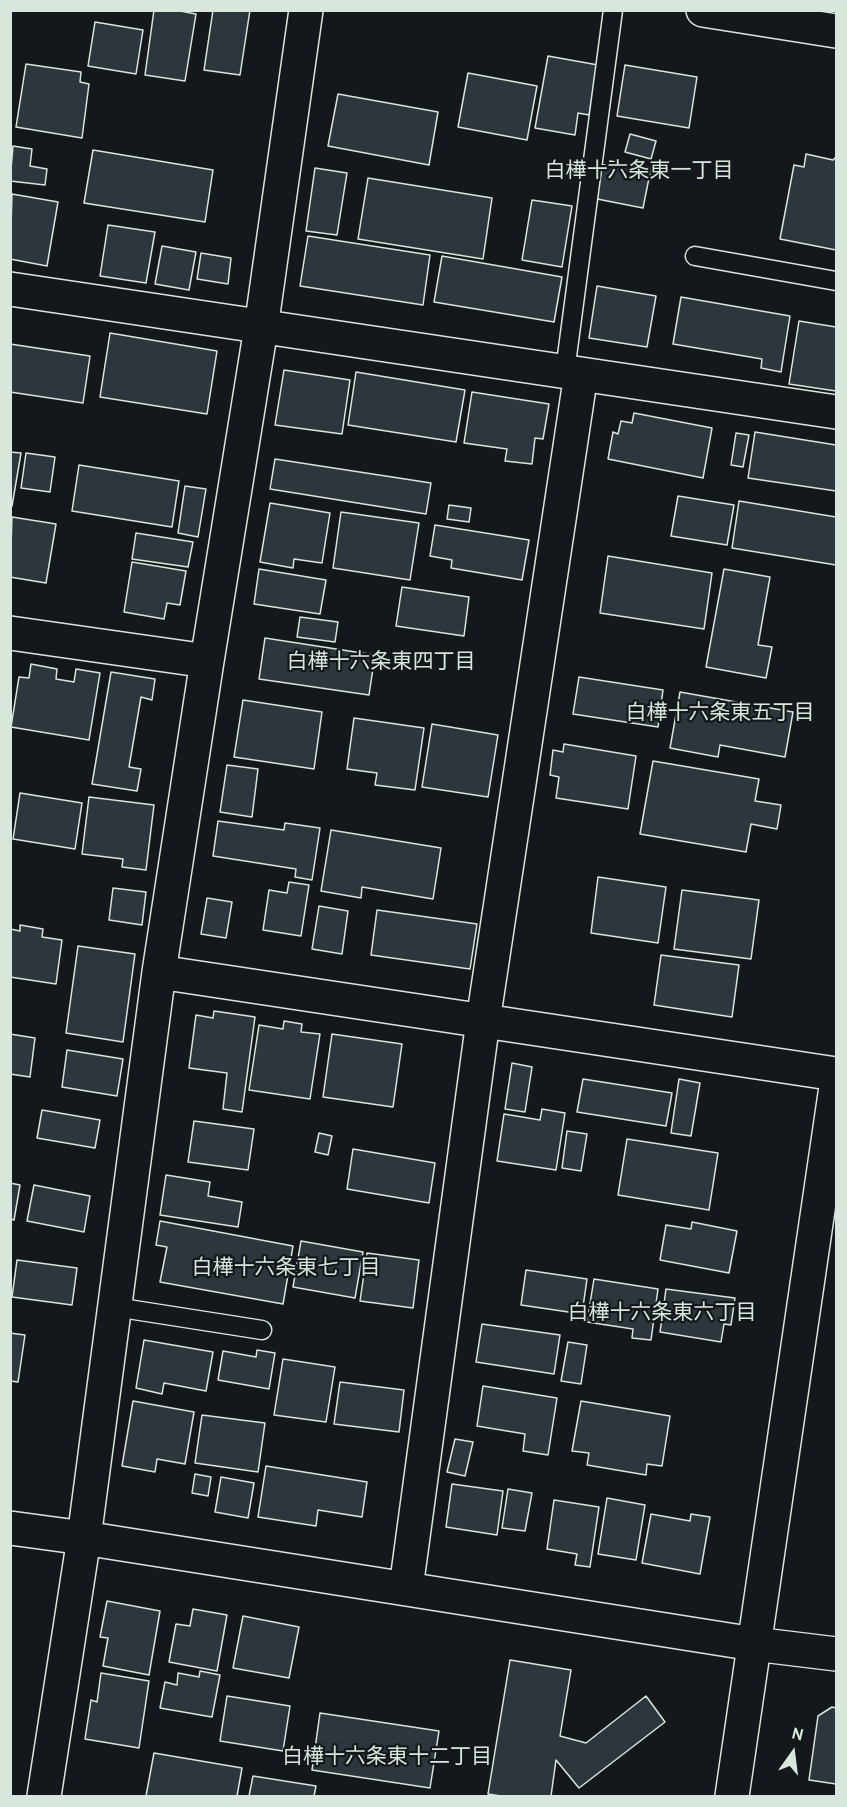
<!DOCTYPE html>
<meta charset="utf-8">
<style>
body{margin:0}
#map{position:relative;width:847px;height:1807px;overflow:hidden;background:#14181c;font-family:Overpass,sans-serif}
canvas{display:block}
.frame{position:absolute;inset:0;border:12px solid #d8e6dc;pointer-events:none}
.north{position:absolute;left:763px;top:1723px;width:60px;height:60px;-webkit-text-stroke:4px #14181c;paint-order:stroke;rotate:14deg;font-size:16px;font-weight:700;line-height:24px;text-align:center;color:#d8e6dc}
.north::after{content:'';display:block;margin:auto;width:21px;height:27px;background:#d8e6dc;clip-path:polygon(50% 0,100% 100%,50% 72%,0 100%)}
</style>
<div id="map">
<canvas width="847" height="1807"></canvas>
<div class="frame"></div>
<div class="north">N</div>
</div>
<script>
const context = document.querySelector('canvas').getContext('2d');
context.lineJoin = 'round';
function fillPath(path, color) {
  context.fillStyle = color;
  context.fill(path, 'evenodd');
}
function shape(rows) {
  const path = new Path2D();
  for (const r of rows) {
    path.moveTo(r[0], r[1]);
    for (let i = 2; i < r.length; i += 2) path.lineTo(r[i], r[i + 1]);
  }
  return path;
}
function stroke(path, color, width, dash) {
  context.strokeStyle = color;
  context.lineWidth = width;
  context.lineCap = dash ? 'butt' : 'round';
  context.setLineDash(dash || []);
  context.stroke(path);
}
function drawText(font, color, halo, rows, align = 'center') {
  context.font = font + ' Overpass,"Noto Sans JP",sans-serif';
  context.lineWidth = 4.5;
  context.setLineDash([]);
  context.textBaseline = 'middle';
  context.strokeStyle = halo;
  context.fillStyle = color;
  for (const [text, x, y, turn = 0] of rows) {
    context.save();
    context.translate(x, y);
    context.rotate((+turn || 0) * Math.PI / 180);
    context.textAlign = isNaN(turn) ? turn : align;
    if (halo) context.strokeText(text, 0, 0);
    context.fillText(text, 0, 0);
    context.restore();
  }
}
const building = shape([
 [154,10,175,10,196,14,185,81,145,75,154,10],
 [213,10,250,10,240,75,204,70,213,10],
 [95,22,143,30,136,74,88,66,95,22],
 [548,56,598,65,589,115,578,113,575,135,535,128,548,56],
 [26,64,81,72,80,82,89,84,82,138,16,127,26,64],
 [625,65,697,77,689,128,617,116,625,65],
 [468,73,537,86,527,140,458,127,468,73],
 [338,94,438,112,429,165,328,146,338,94],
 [630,134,656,141,651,159,625,152,630,134],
 [13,146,32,149,30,166,47,169,45,185,10,181,13,146],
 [93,150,213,170,205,222,84,203,93,150],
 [806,154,833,160,836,157,836,250,780,239,794,165,804,167,806,154],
 [610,161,651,168,643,208,587,197,594,163,609,166,610,161],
 [315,168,347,173,337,235,306,231,315,168],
 [368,178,492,198,483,259,358,239,368,178],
 [12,194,58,202,47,266,10,259,12,194],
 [532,200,572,206,562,267,522,260,532,200],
 [108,225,155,232,146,283,100,276,108,225],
 [308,236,430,255,423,305,300,286,308,236],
 [162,246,196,252,189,290,155,284,162,246],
 [201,253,231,258,228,284,197,279,201,253],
 [442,256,562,277,554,322,434,302,442,256],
 [597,286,656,296,647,347,589,338,597,286],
 [681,297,790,316,781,372,761,368,762,359,673,344,681,297],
 [799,321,836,327,836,391,789,384,799,321],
 [110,333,217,351,207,414,100,397,110,333],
 [10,344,90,356,83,403,10,392,10,344],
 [284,370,350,380,342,434,275,425,284,370],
 [356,372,465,390,456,442,348,425,356,372],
 [472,392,549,404,543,439,535,438,532,464,505,461,507,449,464,443,472,392],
 [634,413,712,428,703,478,608,459,613,432,618,434,621,421,632,423,634,413],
 [755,432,836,445,836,491,748,478,755,432],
 [736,433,749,435,743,467,731,465,736,433],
 [10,452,21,453,12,506,10,506,10,452],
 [26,453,55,457,50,492,21,488,26,453],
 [275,459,431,483,426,514,270,489,275,459],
 [79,465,179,481,172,527,72,511,79,465],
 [185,486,206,489,198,537,178,533,185,486],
 [678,496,734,505,727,545,671,536,678,496],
 [739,501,836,517,836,565,732,548,739,501],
 [270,503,330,513,322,563,294,559,293,568,260,562,270,503],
 [449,505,471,508,469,522,447,519,449,505],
 [341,512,419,523,410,580,333,568,341,512],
 [12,517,56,524,46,583,10,577,12,517],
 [435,525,529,540,522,580,451,568,452,560,430,556,435,525],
 [136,533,193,542,188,567,132,559,136,533],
 [608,556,712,573,704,629,600,613,608,556],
 [132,562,186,571,180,605,167,603,164,619,124,612,132,562],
 [259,569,326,580,320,614,254,604,259,569],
 [724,569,770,577,758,645,772,647,766,678,706,667,724,569],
 [402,587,469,597,464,636,396,626,402,587],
 [300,617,338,622,335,642,297,637,300,617],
 [265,638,375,655,369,695,259,679,265,638],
 [31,664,57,669,56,679,74,682,76,669,100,673,89,740,11,727,19,677,29,678,31,664],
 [111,672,155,679,152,700,141,697,129,767,141,769,137,791,92,784,111,672],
 [579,677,663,690,658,727,573,714,579,677],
 [680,692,793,712,785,757,720,745,718,757,670,748,680,692],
 [243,700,322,712,314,769,234,757,243,700],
 [354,718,424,728,415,790,375,785,377,773,347,769,354,718],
 [432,724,498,735,488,797,422,787,432,724],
 [564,744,636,756,628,809,556,798,559,777,550,775,553,750,563,752,564,744],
 [653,761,759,779,755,801,781,805,777,829,751,824,746,852,640,834,653,761],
 [227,765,258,769,252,817,220,812,227,765],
 [20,793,82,803,75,849,13,839,20,793],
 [89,797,154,805,146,870,122,867,123,859,82,854,89,797],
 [218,821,284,830,285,823,320,828,312,880,295,877,296,869,213,856,218,821],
 [331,830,441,848,433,899,362,887,361,898,321,891,331,830],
 [598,877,666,887,658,943,591,933,598,877],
 [289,882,309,885,301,936,263,930,269,890,287,893,289,882],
 [113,888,146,892,142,925,109,920,113,888],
 [682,890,759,900,751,959,674,949,682,890],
 [207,898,232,902,226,938,201,934,207,898],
 [319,906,348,911,342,954,312,949,319,906],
 [377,910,477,924,470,969,371,955,377,910],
 [20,925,43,929,42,937,62,940,56,984,10,977,10,929,20,931,20,925],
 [78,946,135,954,123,1042,66,1033,78,946],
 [661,955,739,965,732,1017,654,1005,661,955],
 [214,1011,255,1017,242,1112,223,1109,227,1073,189,1068,196,1015,213,1018,214,1011],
 [284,1021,302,1024,301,1032,320,1034,310,1099,249,1090,259,1025,283,1029,284,1021],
 [10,1034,35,1038,30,1077,10,1074,10,1034],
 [332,1034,402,1044,393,1107,323,1097,332,1034],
 [67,1050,123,1059,117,1096,62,1087,67,1050],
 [512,1063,532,1067,525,1112,505,1109,512,1063],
 [583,1079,672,1093,666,1126,577,1112,583,1079],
 [679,1079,700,1083,691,1136,671,1133,679,1079],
 [542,1109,565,1113,556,1170,497,1161,504,1114,540,1120,542,1109],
 [42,1110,100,1120,95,1148,37,1138,42,1110],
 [194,1121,254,1129,248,1170,188,1162,194,1121],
 [567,1131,587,1134,581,1171,562,1168,567,1131],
 [319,1133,332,1136,328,1155,315,1152,319,1133],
 [627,1139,718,1153,709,1210,618,1195,627,1139],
 [353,1149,435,1163,429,1203,347,1189,353,1149],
 [166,1175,210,1182,208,1196,242,1202,238,1227,160,1215,166,1175],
 [10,1183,20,1185,14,1220,10,1219,10,1183],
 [34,1185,90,1196,84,1232,27,1221,34,1185],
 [160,1221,293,1246,283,1304,160,1282,167,1247,156,1245,160,1221],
 [692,1222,737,1231,729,1273,660,1260,666,1225,691,1229,692,1222],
 [301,1241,363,1252,355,1298,293,1287,301,1241],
 [367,1253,419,1260,413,1308,360,1301,367,1253],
 [17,1260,77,1268,72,1305,12,1297,17,1260],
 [526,1270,587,1279,582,1314,521,1305,526,1270],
 [594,1279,658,1289,651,1340,632,1338,633,1329,587,1322,594,1279],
 [666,1289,735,1298,731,1325,724,1324,721,1342,660,1332,666,1289],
 [482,1324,560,1335,554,1374,476,1362,482,1324],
 [10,1333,25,1335,18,1382,10,1381,10,1333],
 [144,1340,213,1352,206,1391,164,1383,162,1394,136,1388,144,1340],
 [568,1342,587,1345,581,1384,561,1381,568,1342],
 [257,1350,275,1353,269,1389,218,1380,223,1351,256,1357,257,1350],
 [283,1359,335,1367,326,1422,274,1415,283,1359],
 [340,1382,404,1390,399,1432,334,1424,340,1382],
 [483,1386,557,1398,548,1455,523,1451,525,1434,477,1426,483,1386],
 [133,1401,194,1412,185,1464,157,1459,155,1472,122,1466,133,1401],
 [581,1401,670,1416,662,1466,647,1464,646,1475,587,1465,589,1453,572,1451,581,1401],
 [202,1415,265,1423,258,1472,195,1463,202,1415],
 [455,1439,473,1442,465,1476,447,1472,455,1439],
 [266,1466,367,1482,362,1517,318,1510,316,1526,258,1517,266,1466],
 [195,1474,211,1477,208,1496,192,1493,195,1474],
 [221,1477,254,1483,248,1518,215,1512,221,1477],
 [452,1484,503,1491,497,1535,446,1527,452,1484],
 [508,1489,532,1493,525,1531,502,1528,508,1489],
 [607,1498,645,1505,636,1560,598,1554,607,1498],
 [554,1500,599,1507,590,1567,575,1565,577,1554,547,1549,554,1500],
 [651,1514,690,1521,691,1514,710,1517,700,1574,642,1563,651,1514],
 [107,1601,160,1611,149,1675,103,1666,108,1638,100,1637,107,1601],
 [193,1609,227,1615,217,1671,169,1662,176,1624,190,1626,193,1609],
 [243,1616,299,1627,289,1678,233,1668,243,1616],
 [510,1660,571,1670,560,1736,586,1743,646,1696,665,1722,579,1788,556,1760,551,1796,501,1796,488,1794,510,1660],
 [200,1671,220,1675,212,1717,160,1708,165,1682,177,1685,178,1673,199,1677,200,1671],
 [101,1673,149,1681,139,1748,85,1739,91,1700,97,1702,101,1673],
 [227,1696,290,1706,283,1751,220,1741,227,1696],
 [832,1707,836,1708,836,1784,809,1780,818,1716,832,1707],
 [320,1713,439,1731,430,1788,312,1770,320,1713],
 [154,1753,242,1768,237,1796,146,1796,154,1753],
 [253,1776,316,1786,314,1796,249,1796,253,1776]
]);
fillPath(building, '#2c363c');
stroke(building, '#d8e6dc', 1.5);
const service = shape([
 [695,256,836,281],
 [565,371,613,10],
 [115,1307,262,1330]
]);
const minor = shape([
 [10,289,836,412],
 [10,633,207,661],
 [159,972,836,1074],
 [10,1528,84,1538,754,1644,836,1654],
 [406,1588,483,1021,581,374],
 [44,1796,84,1538,159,972,207,661,261,328,306,10]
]);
const tertiary = shape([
 [703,10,836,31],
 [732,1796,836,1087]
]);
stroke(service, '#d8e6dc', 21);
stroke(minor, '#d8e6dc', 36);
stroke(tertiary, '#d8e6dc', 36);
stroke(service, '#14181c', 18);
stroke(minor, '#14181c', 33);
stroke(tertiary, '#14181c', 33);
drawText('21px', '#d8e6dc', '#14181c', [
 ["白樺十六条東一丁目",639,173],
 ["白樺十六条東四丁目",381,664],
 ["白樺十六条東五丁目",720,715],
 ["白樺十六条東七丁目",286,1270],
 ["白樺十六条東六丁目",662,1315],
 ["白樺十六条東十二丁目",387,1759]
]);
</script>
